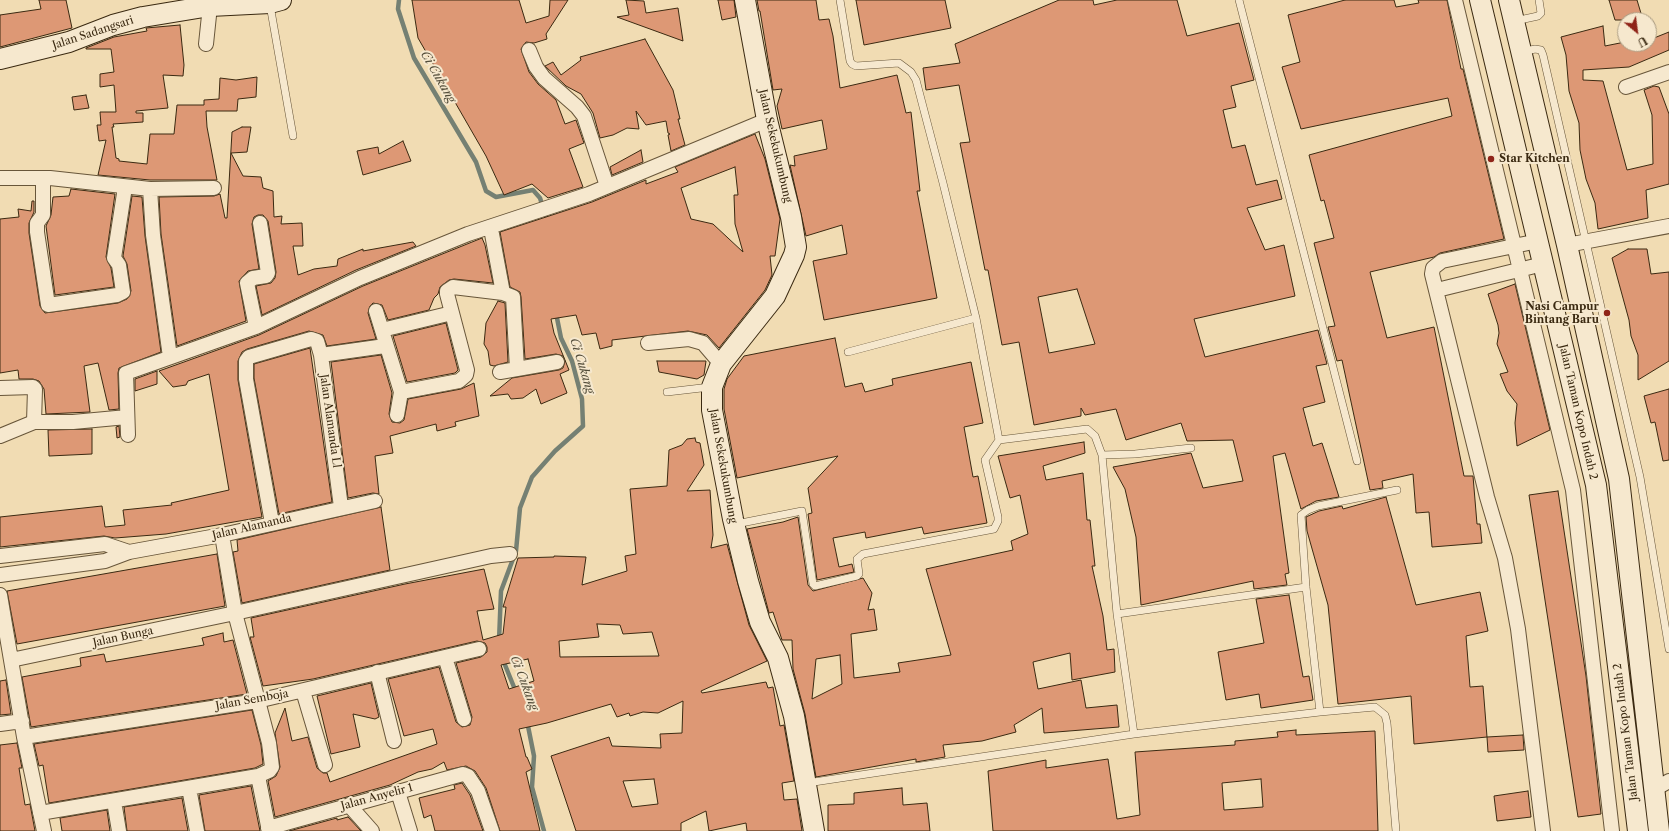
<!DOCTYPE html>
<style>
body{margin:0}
#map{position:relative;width:1669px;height:831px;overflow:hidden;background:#f1dcb3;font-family:"Libre Caslon Text",serif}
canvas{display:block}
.north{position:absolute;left:1617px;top:12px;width:40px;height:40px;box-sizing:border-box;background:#f6e8ce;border:1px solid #ab9c82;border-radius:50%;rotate:151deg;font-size:11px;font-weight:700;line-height:16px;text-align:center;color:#3a2911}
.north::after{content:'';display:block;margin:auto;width:14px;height:18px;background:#8f2418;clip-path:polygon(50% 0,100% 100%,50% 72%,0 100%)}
</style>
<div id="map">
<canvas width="1669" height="831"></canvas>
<div class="north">U</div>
</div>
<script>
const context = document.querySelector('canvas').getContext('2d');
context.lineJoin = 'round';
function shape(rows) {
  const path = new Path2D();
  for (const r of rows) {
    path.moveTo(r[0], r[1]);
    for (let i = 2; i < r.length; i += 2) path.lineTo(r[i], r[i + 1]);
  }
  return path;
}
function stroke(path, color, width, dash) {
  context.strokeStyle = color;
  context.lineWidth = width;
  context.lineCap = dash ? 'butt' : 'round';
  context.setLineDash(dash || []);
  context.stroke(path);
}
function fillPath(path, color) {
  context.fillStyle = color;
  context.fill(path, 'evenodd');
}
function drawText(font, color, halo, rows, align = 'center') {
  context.font = font + ' "Libre Caslon Text",serif';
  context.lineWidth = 4;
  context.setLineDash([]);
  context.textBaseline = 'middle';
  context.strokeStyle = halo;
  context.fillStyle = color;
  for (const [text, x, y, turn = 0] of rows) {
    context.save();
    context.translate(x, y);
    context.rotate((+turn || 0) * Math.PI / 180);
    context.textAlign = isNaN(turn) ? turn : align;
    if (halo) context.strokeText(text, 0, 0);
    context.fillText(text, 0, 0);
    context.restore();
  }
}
stroke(shape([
 [399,0,398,9,414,58,476,162,486,191,496,197,533,190,540,198,548,223],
 [499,641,501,591,516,551,520,508,532,477,555,451,583,426,582,399,572,361,561,338,556,313],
 [503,660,516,692],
 [527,721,534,756,532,787,544,831]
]), '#758073', 4.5);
const building = shape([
 [39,0,66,0,72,28,0,47,0,15,41,9,39,0],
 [412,0,519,0,526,23,549,16,550,0,568,0,546,34,547,39,534,43,526,42,521,49,529,72,538,84,556,100,565,124,576,120,584,143,569,149,583,187,548,198,532,184,504,195,486,156,418,38,412,0],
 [626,0,644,1,646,13,678,8,683,41,617,17,629,15,626,0],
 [718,0,734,0,736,17,722,20,718,0],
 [757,0,816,0,819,20,829,19,833,36,840,88,897,75,906,113,911,112,920,191,917,191,937,298,824,320,813,261,847,254,842,225,806,236,790,165,795,166,794,156,827,149,822,120,782,129,777,106,782,89,773,90,760,11,759,11,757,0],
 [856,0,945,0,951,28,864,45,856,0],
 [1059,0,1093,0,1094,5,1117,0,1177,0,1187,36,1239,23,1254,80,1231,86,1236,107,1223,110,1232,148,1245,145,1256,185,1277,180,1282,199,1247,208,1265,250,1284,245,1295,296,1194,319,1205,357,1318,330,1327,364,1316,366,1325,402,1303,408,1313,446,1322,443,1339,497,1316,501,1301,509,1285,453,1273,456,1289,573,1285,574,1287,585,1254,589,1253,581,1141,605,1136,537,1125,489,1113,467,1191,453,1203,488,1243,481,1233,440,1187,441,1181,423,1126,440,1116,409,1085,415,1081,408,1081,416,1034,425,1019,342,1002,345,988,270,985,270,960,143,970,142,959,85,926,90,923,68,960,63,955,44,1059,0],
 [1077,289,1095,344,1049,353,1038,297,1077,289],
 [1345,0,1394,0,1396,7,1419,3,1418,0,1447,0,1461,69,1463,69,1504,239,1440,253,1434,257,1370,272,1387,338,1434,327,1464,476,1473,476,1477,524,1480,524,1482,543,1432,547,1429,512,1416,513,1413,474,1382,481,1383,488,1370,490,1342,360,1337,361,1328,327,1335,326,1314,243,1334,238,1324,200,1321,201,1309,155,1452,116,1448,98,1301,129,1282,67,1300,62,1288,15,1345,0],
 [1609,0,1637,0,1643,20,1615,20,1609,0],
 [180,25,184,65,183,76,163,75,168,108,136,111,136,113,143,113,143,122,113,124,114,127,112,127,116,158,119,159,119,161,147,164,150,134,174,134,177,105,204,105,204,100,219,99,220,78,236,80,257,77,256,97,238,99,237,111,206,111,207,127,217,180,150,180,98,175,106,140,99,141,97,125,101,125,100,112,116,112,114,85,100,87,100,74,114,72,111,49,86,49,86,48,114,37,147,31,146,28,180,25],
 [1603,26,1605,46,1625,42,1625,44,1649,44,1649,40,1669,32,1669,50,1629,67,1583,70,1583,80,1603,81,1627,170,1653,164,1652,115,1644,90,1654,86,1659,87,1669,114,1669,184,1646,190,1648,218,1598,229,1595,203,1586,179,1580,150,1579,123,1569,91,1566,55,1561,37,1603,26],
 [645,39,673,90,680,119,678,119,685,145,671,151,668,135,670,134,668,133,666,121,646,125,636,111,639,129,627,128,613,135,600,138,593,113,581,94,566,86,545,66,553,62,561,75,581,60,580,57,645,39],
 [86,95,89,108,74,110,72,97,86,95],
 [242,127,251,127,247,152,231,153,243,176,261,177,263,188,273,191,274,217,282,216,281,224,302,223,303,246,293,246,298,275,314,269,337,266,338,259,363,249,363,251,413,242,416,246,356,270,262,315,256,286,271,283,275,278,276,272,268,221,263,215,258,215,254,217,252,224,259,269,248,271,239,281,246,321,177,346,161,234,159,197,214,196,220,194,225,218,227,218,232,132,242,127],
 [755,134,765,159,780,219,775,256,770,256,772,275,765,290,719,348,707,335,688,331,612,340,612,346,600,349,596,333,582,335,576,315,551,319,554,333,569,370,560,374,567,393,541,404,536,389,523,398,511,399,508,394,490,396,512,378,559,370,563,368,565,361,563,356,556,354,525,359,521,297,520,292,510,287,500,232,592,202,646,180,646,184,678,172,675,167,755,134],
 [735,167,738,195,734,195,735,224,743,252,713,224,691,219,681,188,735,167],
 [403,141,411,161,363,175,357,151,378,147,379,154,403,141],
 [641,150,643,162,612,175,610,167,641,150],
 [71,189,115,194,106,257,111,268,114,287,55,295,46,226,51,215,53,197,69,196,71,189],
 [132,196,142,197,145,236,161,352,119,368,118,373,119,409,109,410,98,363,84,366,90,412,46,414,44,389,39,381,33,379,19,379,18,370,0,373,0,219,19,217,18,209,31,211,32,201,34,201,34,212,29,223,29,233,40,306,45,313,118,303,127,299,131,291,127,264,123,256,132,196],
 [482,238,485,245,493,283,454,279,449,280,440,287,438,294,434,298,429,310,388,320,382,305,373,303,370,306,368,313,376,339,327,346,323,335,309,331,247,349,242,352,238,361,238,380,262,517,166,534,115,538,104,536,0,547,0,517,102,506,105,527,125,525,123,510,172,505,171,503,229,490,209,374,188,381,186,385,173,387,159,371,259,335,363,286,482,238],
 [1628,249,1647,249,1651,274,1669,272,1669,361,1638,380,1638,355,1631,336,1629,320,1612,258,1628,249],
 [1515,284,1550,430,1517,446,1515,423,1517,404,1507,391,1500,374,1508,372,1497,344,1499,333,1498,325,1488,294,1515,284],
 [498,301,505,303,508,362,494,366,490,365,488,351,484,344,486,323,498,301],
 [446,323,458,370,455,373,407,382,393,336,446,323],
 [835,338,845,387,862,383,865,392,893,385,892,379,971,362,983,423,964,427,973,477,978,476,987,523,924,534,922,527,866,538,865,532,833,538,839,567,852,564,854,572,817,580,808,514,812,513,808,488,838,456,737,478,724,409,724,389,727,379,744,356,835,338],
 [310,348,332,502,279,514,254,378,254,364,310,348],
 [381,355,392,393,389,414,392,422,400,423,404,420,408,399,461,389,474,383,479,416,455,422,456,426,437,431,436,424,390,436,393,453,375,456,379,494,373,493,348,498,331,362,381,355],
 [657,361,706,361,704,375,697,379,659,372,657,361],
 [157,371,157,384,135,391,135,379,157,371],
 [1669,389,1669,460,1663,461,1655,422,1651,423,1644,396,1669,389],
 [119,426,120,437,117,438,116,427,119,426],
 [92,429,92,454,49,456,48,430,92,429],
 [695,438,696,442,700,443,704,465,687,491,710,490,713,535,711,548,727,544,749,625,767,661,701,691,702,693,766,682,768,688,773,687,780,726,784,725,794,781,782,783,784,800,797,799,802,831,747,831,746,823,709,831,706,811,681,823,681,831,576,831,551,756,609,737,612,746,661,748,660,734,682,733,683,701,658,713,643,712,630,716,629,713,617,717,611,704,547,723,519,729,526,757,527,757,532,769,526,772,540,831,500,831,486,788,475,771,466,766,447,770,444,762,432,769,418,772,390,785,275,817,268,781,276,776,280,767,275,733,285,708,292,741,308,737,317,768,323,773,327,773,330,782,437,744,433,729,404,736,388,679,439,667,456,722,462,727,470,725,472,717,456,663,481,657,487,652,487,647,485,643,477,641,313,679,263,686,250,637,254,637,251,618,405,584,484,569,494,609,477,611,483,640,503,634,506,607,503,607,518,558,554,557,554,556,586,557,582,585,627,571,625,556,636,554,630,489,667,486,669,450,682,445,687,439,695,438],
 [597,624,620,625,623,634,652,632,659,656,560,657,559,641,599,637,597,624],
 [528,659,534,681,509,689,501,665,528,659],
 [654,779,658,804,632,807,623,781,654,779],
 [1084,442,1085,453,1043,466,1046,480,1083,473,1087,520,1090,520,1095,566,1092,566,1103,616,1107,650,1114,649,1115,672,1072,680,1070,653,1033,662,1038,689,1081,680,1086,708,1117,705,1119,727,1044,733,1042,708,1014,725,1016,732,982,741,943,745,945,757,916,762,916,759,816,777,805,714,793,669,792,640,782,640,773,612,769,613,747,529,783,522,798,517,808,585,813,591,863,578,872,593,868,610,874,609,877,630,851,634,854,678,900,672,898,663,951,655,926,569,1013,550,1011,541,1028,534,1020,495,1010,498,998,456,1084,442],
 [840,655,842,684,812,699,816,659,840,655],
 [1558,491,1586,676,1601,814,1578,817,1529,495,1558,491],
 [1386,497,1416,605,1480,592,1488,631,1466,636,1470,687,1483,686,1487,737,1414,744,1411,696,1338,704,1328,605,1307,531,1306,517,1319,511,1342,506,1343,509,1386,497],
 [381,507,390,570,242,603,233,552,238,551,237,540,381,507],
 [217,554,225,606,17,644,7,591,217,554],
 [1289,595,1303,677,1309,676,1313,700,1261,708,1259,694,1226,700,1218,652,1264,643,1256,599,1289,595],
 [223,633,224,642,233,640,247,694,31,727,22,677,81,666,80,658,104,654,106,662,204,645,202,638,223,633],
 [6,680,11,714,0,715,0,681,6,680],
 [371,683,379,717,375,719,353,714,360,747,331,754,317,696,371,683],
 [252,710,261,745,263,764,255,768,49,803,43,765,39,766,34,744,252,710],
 [1296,730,1296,735,1375,731,1378,831,993,831,988,771,1046,760,1046,768,1108,759,1117,819,1140,815,1135,752,1235,745,1235,741,1278,737,1277,732,1296,730],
 [1261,779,1263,807,1224,810,1222,783,1261,779],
 [1523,735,1524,750,1488,752,1487,737,1523,735],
 [17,743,22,768,19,768,25,805,30,804,35,831,0,831,0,745,17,743],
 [462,783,470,795,483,831,435,831,431,815,424,818,419,798,455,789,454,785,462,783],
 [251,786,260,831,205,831,199,795,251,786],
 [902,788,903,805,927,803,930,831,828,831,828,805,854,804,854,793,902,788],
 [1528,791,1531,817,1497,821,1494,796,1528,791],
 [182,798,188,831,127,831,124,807,182,798],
 [107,810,110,831,62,831,60,818,107,810],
 [348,817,361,831,289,831,337,818,337,820,348,817]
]);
fillPath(building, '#dd9875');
stroke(building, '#3a2911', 1);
const lane = shape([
 [840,0,850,61,852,64,856,66,899,63,911,72,916,80,943,183,976,318,999,440,1087,429,1095,436,1102,455,1117,614,1134,734,1320,712,1375,707,1385,715,1387,723,1396,831],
 [1239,0,1357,461],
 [270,5,293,136],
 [1515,21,1538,16,1541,13,1539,0],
 [1522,52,1535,49,1541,50,1543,55,1640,477,1669,649],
 [848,352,976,318],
 [667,392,710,387],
 [1102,455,1135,454,1191,448],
 [736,524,802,511,813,584,815,586,857,576,859,574,857,559,863,554,994,529,998,521,998,517,985,460,999,440],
 [1117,614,1306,587],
 [1320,712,1306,587,1301,515,1308,510,1318,506,1397,490],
 [807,783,1134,734]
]);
const street = shape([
 [1455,0,1573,490,1612,831],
 [206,44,210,6],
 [529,50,536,67,544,78,577,107,584,116,607,186],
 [1626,87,1669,72],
 [0,178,50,178,150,189,214,188],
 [43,178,43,215,37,223,37,232,48,305,117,295,123,292,119,265,114,258,125,187],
 [150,189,153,235,170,357],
 [492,234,503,293],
 [1538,241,1442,261,1433,268,1432,274,1487,497,1505,558,1518,629,1543,831],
 [1567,245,1669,226],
 [1437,290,1543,264],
 [376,311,401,392,397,415],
 [256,327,247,283,253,278,266,276,268,273,260,223],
 [382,330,452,313],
 [648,343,689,339,703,343,721,364],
 [321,355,385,346],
 [500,372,557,362],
 [0,388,33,387,35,389,34,422],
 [401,392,459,381,466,375,467,370,447,294,447,291,453,287,503,293,513,297,517,369],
 [128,435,126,373,256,327,360,278,468,234,589,194,767,120],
 [0,436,34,422,73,422,127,417],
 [272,523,246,379,246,361,249,357,311,339,317,341,321,355,341,507],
 [0,556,105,544,129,552],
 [0,575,105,561,129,552,222,535,375,501],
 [0,595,24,737,44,831],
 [445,657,464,719],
 [11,660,235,613,491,556,510,554],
 [377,672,394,741],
 [303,691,325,765],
 [0,724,22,721],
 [24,737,257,701,479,649],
 [258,776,269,831],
 [189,788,197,831],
 [1653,790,1669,781],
 [398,792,410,831],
 [114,801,119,831],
 [349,805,372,831],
 [40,813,258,776,269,771,272,767,269,743,235,613,222,535],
 [268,828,463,774,468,776,478,791,492,831]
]);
const secondary = shape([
 [745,0,767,120,791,217,796,247,794,255,775,296,721,364,712,387,712,410,733,519,748,581,760,622,778,658,794,716,814,831],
 [1480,0,1596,485,1638,831],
 [1509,0,1567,245,1619,479,1659,831],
 [0,59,69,42,113,25,143,17,210,6,270,3,281,0]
]);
stroke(lane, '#68563a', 8);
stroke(street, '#68563a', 16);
stroke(secondary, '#3a2911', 22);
stroke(lane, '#f6e8ce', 7);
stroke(street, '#f6e8ce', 14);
stroke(secondary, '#f6e8ce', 20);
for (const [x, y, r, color] of [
 [1491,159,4,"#8f2418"],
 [1607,313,4,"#8f2418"]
]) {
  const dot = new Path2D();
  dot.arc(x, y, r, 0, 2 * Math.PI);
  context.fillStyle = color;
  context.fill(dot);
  stroke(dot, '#f6e8ce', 1.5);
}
drawText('11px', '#3a2911', '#f6e8ce', [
 ["Jalan Sadangsari",93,33,-18],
 ["Jalan Sekekukumbung",775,146,77],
 ["Jalan Taman Kopo Indah 2",1578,412,77],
 ["Jalan Alamanda Ll",330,421,82],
 ["Jalan Sekekukumbung",723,466,80],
 ["Jalan Alamanda",252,527,-13],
 ["Jalan Bunga",123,637,-12],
 ["Jalan Semboja",252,700,-10],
 ["Jalan Taman Kopo Indah 2",1626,732,-97],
 ["Jalan Anyelir 1",377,797,-15]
]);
drawText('bold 11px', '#3a2911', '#f6e8ce', [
 ["Star Kitchen",1499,159],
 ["Nasi Campur",1599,307,"right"],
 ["Bintang Baru",1599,320,"right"]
], 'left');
drawText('italic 12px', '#534d3a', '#f6e8ce', [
 ["Ci Cukang",438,77,60],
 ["Ci Cukang",582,366,73],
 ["Ci Cukang",524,683,69]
]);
</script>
